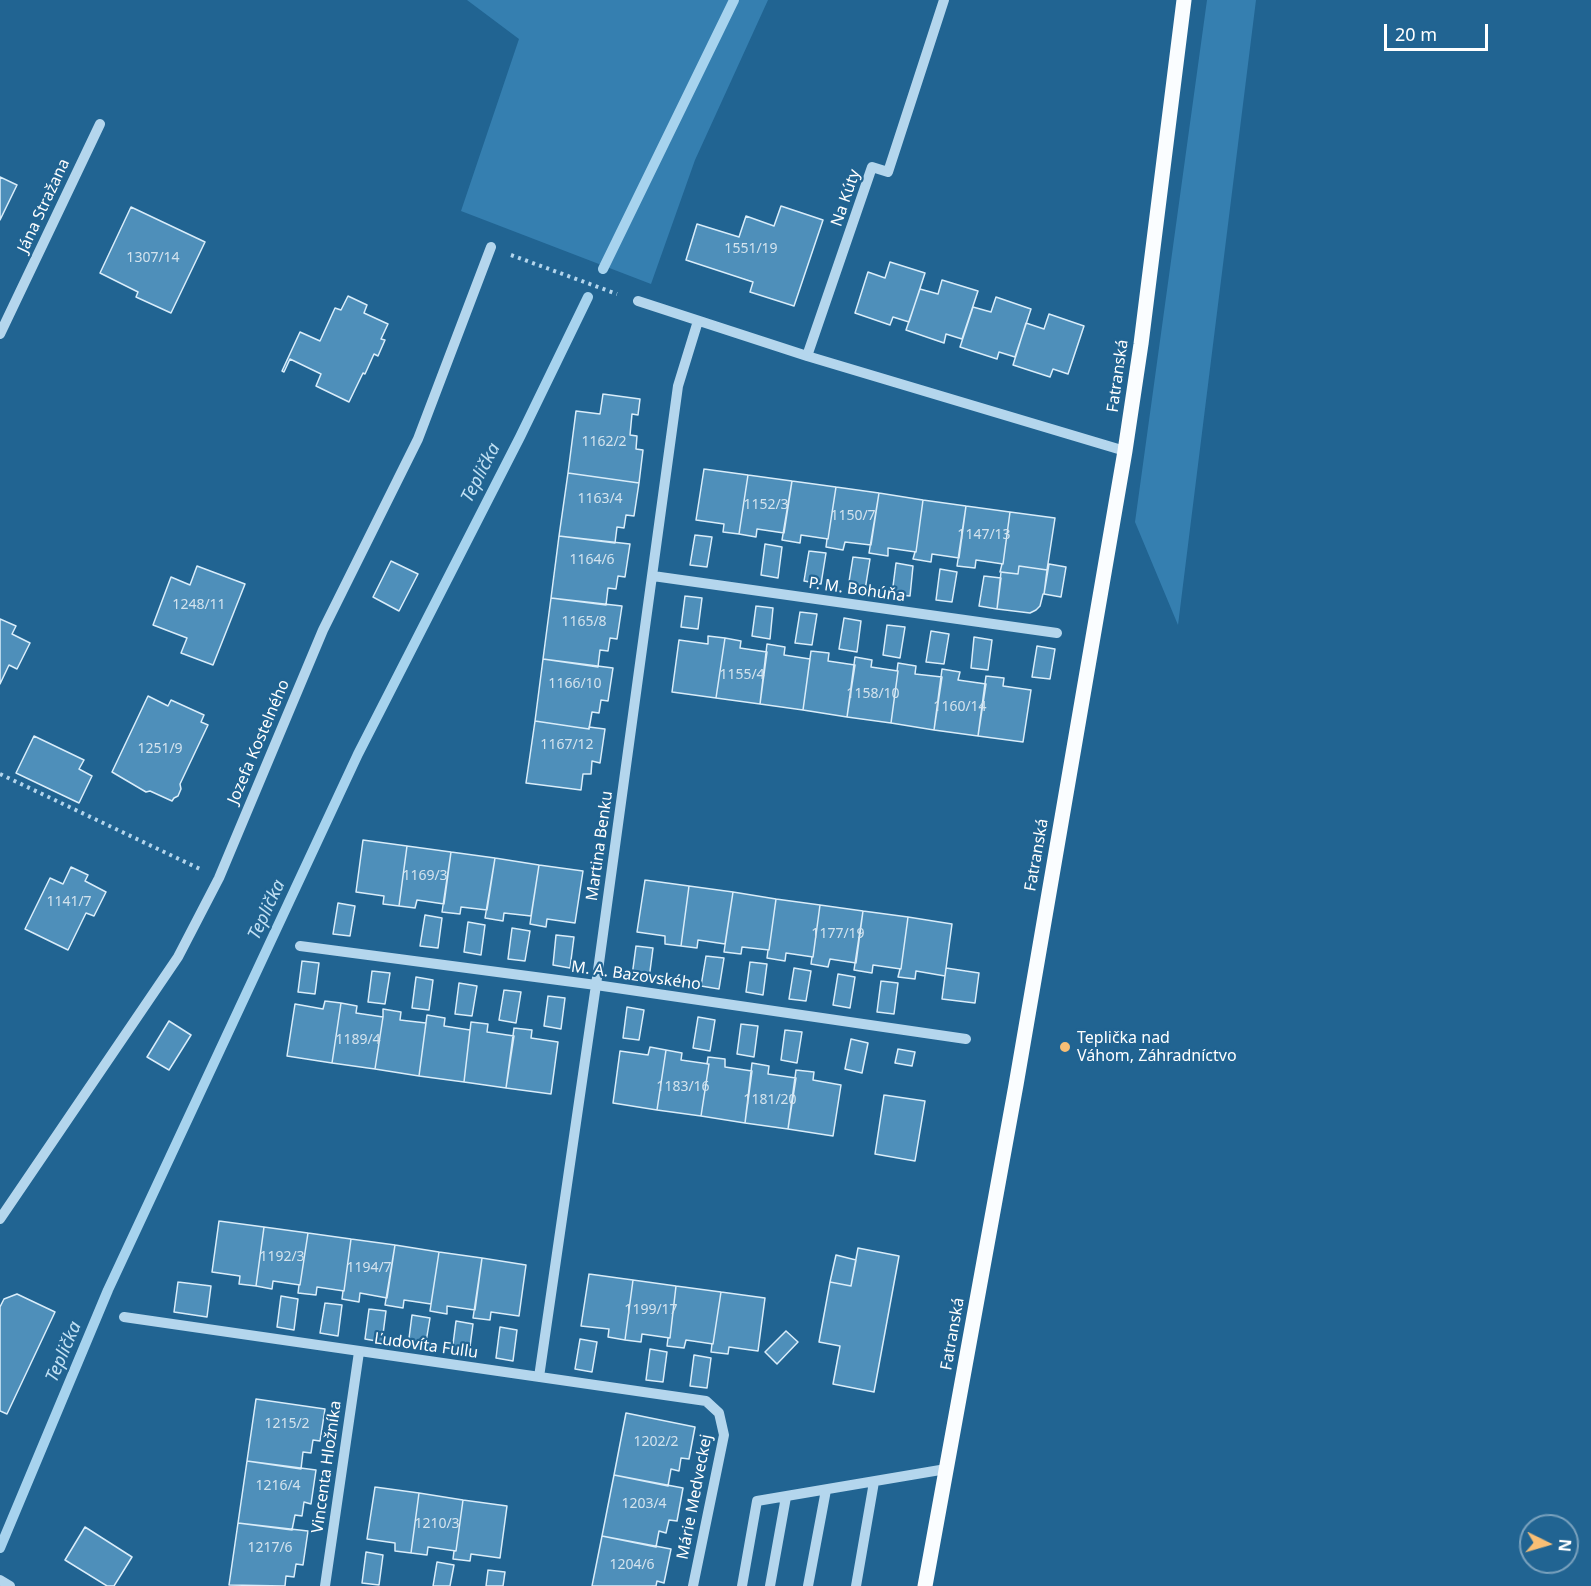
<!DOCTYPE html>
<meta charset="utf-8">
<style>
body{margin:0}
#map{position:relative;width:1591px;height:1586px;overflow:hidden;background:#216492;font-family:"Noto Sans",sans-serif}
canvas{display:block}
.north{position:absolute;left:1519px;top:1514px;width:60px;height:60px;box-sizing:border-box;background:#216492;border:2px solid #7aa2be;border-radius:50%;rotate:95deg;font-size:16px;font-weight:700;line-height:24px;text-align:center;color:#fff}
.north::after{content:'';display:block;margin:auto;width:21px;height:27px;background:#f9bf75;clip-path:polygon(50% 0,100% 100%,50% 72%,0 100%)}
.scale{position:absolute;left:1384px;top:24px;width:104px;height:27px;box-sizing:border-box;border:3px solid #fff;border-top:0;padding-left:8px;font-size:18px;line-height:21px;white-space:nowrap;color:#fff;-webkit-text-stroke:4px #216492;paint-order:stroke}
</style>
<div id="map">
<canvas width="1591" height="1586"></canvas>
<div class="north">N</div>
<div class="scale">20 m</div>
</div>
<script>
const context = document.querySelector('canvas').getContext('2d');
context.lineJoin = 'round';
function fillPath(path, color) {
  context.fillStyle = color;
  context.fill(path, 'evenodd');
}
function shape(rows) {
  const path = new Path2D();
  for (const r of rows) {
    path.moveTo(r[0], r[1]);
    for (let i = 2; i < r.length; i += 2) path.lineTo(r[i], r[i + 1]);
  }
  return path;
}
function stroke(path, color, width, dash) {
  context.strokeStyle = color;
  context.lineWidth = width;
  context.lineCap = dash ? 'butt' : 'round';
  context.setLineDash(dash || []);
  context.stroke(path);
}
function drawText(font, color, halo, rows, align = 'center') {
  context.font = font + ' "Noto Sans",sans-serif';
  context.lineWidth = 4.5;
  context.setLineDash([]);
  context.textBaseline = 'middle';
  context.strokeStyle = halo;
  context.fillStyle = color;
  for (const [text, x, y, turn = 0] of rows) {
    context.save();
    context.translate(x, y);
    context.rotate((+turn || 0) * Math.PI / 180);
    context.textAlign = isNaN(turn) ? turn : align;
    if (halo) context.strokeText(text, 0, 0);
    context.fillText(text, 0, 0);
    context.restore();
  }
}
fillPath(shape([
 [467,0,768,0,695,160,651,284,461,211,519,39],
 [1207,0,1256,0,1178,625,1135,522]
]), '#357fb0');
stroke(shape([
 [603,269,734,0],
 [0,1548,108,1290,358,754,520,437,588,297]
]), '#a7d3ee', 10);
const building = shape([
 [0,177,17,185,0,220,0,177],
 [781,206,823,220,794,306,750,292,753,282,686,260,697,224,739,237,746,216,774,226,781,206],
 [131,207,205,242,171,313,136,297,138,292,100,273,131,207],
 [890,262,925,273,909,322,893,317,890,325,855,313,868,272,885,278,890,262],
 [942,280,978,291,962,339,946,334,944,343,906,330,920,289,938,294,942,280],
 [348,296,367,305,364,313,388,324,381,339,385,340,378,356,374,354,365,374,363,373,349,402,316,386,321,374,290,359,284,372,282,371,300,332,320,341,335,308,341,310,348,296],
 [996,297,1031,309,1015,357,999,352,997,359,960,347,973,307,991,312,996,297],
 [1049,314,1084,326,1068,374,1053,369,1050,377,1013,365,1026,323,1044,329,1049,314],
 [603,394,640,399,638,415,632,414,630,435,637,436,636,449,643,450,639,483,568,473,576,411,600,414,603,394],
 [704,469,748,475,739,534,723,532,724,524,696,520,704,469],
 [568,473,639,483,634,516,626,515,624,528,617,527,615,543,559,536,568,473],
 [748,475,792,481,784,533,757,529,756,537,739,534,748,475],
 [792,481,836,487,828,539,801,535,800,543,782,540,792,481],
 [836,487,879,493,871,545,845,542,843,550,826,547,827,539,828,539,836,487],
 [879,493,923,500,916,552,888,548,888,556,869,553,879,493],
 [923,500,966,506,959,558,932,554,931,562,913,559,915,552,916,552,923,500],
 [966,506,1010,512,1003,564,976,560,975,568,957,566,966,506],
 [1010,512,1055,518,1047,570,1019,566,1018,574,1000,572,1002,564,1003,564,1010,512],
 [695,535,712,537,707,567,690,565,695,535],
 [559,536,630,544,625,577,618,576,616,589,608,588,606,605,551,598,559,536],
 [765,544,782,547,778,578,761,575,765,544],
 [809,551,826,553,821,584,804,581,809,551],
 [853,557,870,559,865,590,848,588,853,557],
 [391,561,418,574,399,611,373,597,391,561],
 [896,563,913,566,910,596,892,594,896,563],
 [1049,564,1066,567,1061,597,1044,594,1049,564],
 [197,566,245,584,213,665,181,653,187,638,153,625,171,577,190,585,197,566],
 [1019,566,1047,570,1044,594,1043,594,1040,606,1036,610,1030,613,997,609,1001,572,1018,574,1019,566],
 [940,569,957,572,952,602,936,600,940,569],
 [984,576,1001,578,997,609,979,606,984,576],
 [685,596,702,598,698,629,681,627,685,596],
 [551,598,622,606,617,639,610,638,608,651,600,650,598,667,543,659,551,598],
 [756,606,773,608,770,639,752,636,756,606],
 [800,612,817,614,812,645,795,643,800,612],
 [844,618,861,621,857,652,839,649,844,618],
 [0,619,16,626,12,634,30,643,17,669,9,665,0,684,0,619],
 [887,625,905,627,900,658,883,655,887,625],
 [931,631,949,634,944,664,926,662,931,631],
 [708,636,725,638,716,698,672,692,679,640,708,644,708,636],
 [974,637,992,640,988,670,971,668,974,637],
 [725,638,741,641,740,648,767,652,760,704,716,698,725,638],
 [767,644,785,647,784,655,810,659,803,710,760,704,767,644],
 [1037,646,1055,649,1050,679,1032,677,1037,646],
 [811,651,829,653,828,661,855,665,847,717,803,710,811,651],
 [855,657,872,660,871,667,898,671,891,723,847,717,855,657],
 [543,659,613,668,608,701,601,700,599,713,592,712,589,729,535,721,543,659],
 [898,663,916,666,915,674,942,677,934,730,891,723,898,671,897,671,898,663],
 [942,669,960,672,958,680,986,684,978,736,934,730,942,669],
 [986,676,1004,678,1003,686,1031,690,1023,742,978,736,986,676],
 [148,696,168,706,171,700,204,715,201,722,208,725,180,784,181,789,178,796,174,798,172,801,150,791,146,792,112,772,148,696],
 [535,721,589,729,589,727,605,729,600,763,592,761,591,774,583,774,581,790,526,783,535,721],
 [34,736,84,760,79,769,92,776,79,803,16,773,34,736],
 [363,840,407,846,399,906,383,904,384,896,356,892,363,840],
 [407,846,451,852,444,904,417,900,415,908,399,906,407,846],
 [451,852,495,858,487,910,461,907,460,914,442,912,451,852],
 [495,858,539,865,531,916,504,913,503,921,485,918,495,858],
 [539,865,583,871,575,923,547,919,546,927,530,924,539,865],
 [71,867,88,875,85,881,106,892,94,916,86,913,68,950,25,929,50,878,63,884,71,867],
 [645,880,689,886,681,946,665,944,665,936,637,932,645,880],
 [689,886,733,892,725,944,698,940,697,948,681,946,689,886],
 [733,892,776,899,769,950,742,947,741,954,724,952,733,892],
 [776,899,820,905,813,957,786,953,785,961,767,958,768,950,769,950,776,899],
 [338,903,355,906,350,936,333,934,338,903],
 [820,905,863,911,856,963,830,959,828,967,811,964,812,957,813,957,820,905],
 [863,911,908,917,901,969,873,965,872,973,854,970,863,911],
 [425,915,442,918,438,948,420,946,425,915],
 [908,917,952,924,945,976,916,971,915,979,898,977,900,969,901,969,908,917],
 [468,922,485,925,481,955,464,952,468,922],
 [512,928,530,931,525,961,508,959,512,928],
 [556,935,574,937,570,968,553,965,556,935],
 [636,946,653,948,649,979,632,976,636,946],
 [706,956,724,958,719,989,701,986,706,956],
 [302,961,319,963,315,994,298,992,302,961],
 [750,962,767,964,763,995,746,992,750,962],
 [794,968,811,971,806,1001,789,999,794,968],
 [946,968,979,973,975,1003,942,999,946,968],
 [372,971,390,973,385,1004,368,1002,372,971],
 [838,974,855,977,850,1008,833,1005,838,974],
 [416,977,433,980,429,1010,412,1008,416,977],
 [881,981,898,983,894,1014,877,1012,881,981],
 [459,983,477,986,472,1016,455,1014,459,983],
 [504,990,521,992,516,1023,499,1020,504,990],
 [548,996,565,998,561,1029,544,1026,548,996],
 [325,1001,341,1003,332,1063,287,1056,295,1004,323,1009,325,1001],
 [341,1003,357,1006,356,1013,383,1017,375,1069,332,1063,341,1003],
 [627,1007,644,1010,639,1040,623,1038,627,1007],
 [383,1009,401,1012,400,1020,426,1023,419,1076,375,1069,383,1017,383,1009],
 [427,1015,445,1018,444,1026,470,1030,464,1082,419,1076,427,1015],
 [698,1017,715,1020,710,1051,693,1048,698,1017],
 [169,1021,191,1035,169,1070,147,1057,169,1021],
 [471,1022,488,1024,487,1032,514,1036,506,1088,464,1082,471,1022],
 [741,1024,758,1026,754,1057,737,1054,741,1024],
 [514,1028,532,1030,531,1038,558,1042,551,1094,506,1088,514,1028],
 [785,1030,802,1032,797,1063,781,1060,785,1030],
 [851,1039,868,1043,862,1073,845,1069,851,1039],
 [650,1047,666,1050,657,1110,613,1103,620,1051,648,1055,650,1047],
 [898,1049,915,1052,912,1066,895,1063,898,1049],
 [666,1050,682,1053,681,1060,709,1064,701,1116,657,1110,666,1050],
 [708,1057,725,1059,725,1067,752,1071,745,1123,701,1116,709,1064,707,1064,708,1057],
 [752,1063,769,1066,768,1074,796,1078,788,1129,745,1123,752,1063],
 [796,1070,814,1072,813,1080,841,1085,833,1136,788,1129,796,1070],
 [884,1095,925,1101,915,1161,875,1154,884,1095],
 [219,1221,264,1227,256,1286,239,1284,240,1276,212,1272,219,1221],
 [264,1227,308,1233,300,1285,273,1281,272,1289,256,1286,264,1227],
 [308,1233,351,1239,344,1291,317,1287,316,1295,298,1293,299,1285,300,1285,308,1233],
 [351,1239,395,1245,387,1298,360,1293,359,1302,342,1299,343,1291,344,1291,351,1239],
 [395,1245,439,1252,431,1304,404,1300,403,1308,385,1305,395,1245],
 [858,1248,899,1256,874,1392,833,1384,840,1346,819,1342,830,1282,851,1286,858,1248],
 [439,1252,482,1258,475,1310,447,1306,447,1314,430,1311,439,1252],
 [836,1255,856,1260,851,1286,830,1282,836,1255],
 [482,1258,526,1265,519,1316,491,1312,490,1320,473,1318,482,1258],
 [589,1274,633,1280,625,1340,608,1337,609,1329,581,1326,589,1274],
 [633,1280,676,1286,670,1338,642,1334,641,1342,625,1340,633,1280],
 [178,1282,211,1286,207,1317,174,1312,178,1282],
 [676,1286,721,1292,713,1344,686,1340,684,1348,667,1346,668,1338,670,1338,676,1286],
 [721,1292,765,1298,758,1351,729,1347,728,1354,711,1352,712,1344,713,1344,721,1292],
 [17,1294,55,1312,7,1414,0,1411,0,1307,4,1299,17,1294],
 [281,1296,298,1299,294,1330,277,1327,281,1296],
 [325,1303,342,1305,338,1336,320,1333,325,1303],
 [369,1309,386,1311,382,1342,365,1339,369,1309],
 [412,1315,430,1318,425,1348,408,1346,412,1315],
 [456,1321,473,1324,469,1354,452,1352,456,1321],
 [500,1327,517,1330,513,1361,496,1358,500,1327],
 [786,1331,798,1342,777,1364,765,1352,786,1331],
 [580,1339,597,1342,592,1372,575,1369,580,1339],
 [650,1349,667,1352,663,1382,646,1380,650,1349],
 [694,1355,711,1358,707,1388,690,1386,694,1355],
 [256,1399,325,1409,320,1441,313,1440,311,1453,303,1452,301,1469,247,1461,256,1399],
 [626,1413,695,1427,689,1459,681,1458,679,1471,671,1469,668,1486,614,1475,626,1413],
 [247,1461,316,1470,311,1504,304,1502,302,1516,295,1515,292,1530,238,1523,247,1461],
 [614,1475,683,1488,677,1521,669,1520,666,1533,659,1531,656,1547,602,1536,614,1475],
 [375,1487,419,1493,411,1553,395,1551,395,1543,367,1539,375,1487],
 [419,1493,463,1500,456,1551,428,1547,427,1555,411,1553,419,1493],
 [463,1500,507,1506,500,1558,471,1554,470,1561,453,1559,454,1551,456,1551,463,1500],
 [238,1523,308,1531,303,1565,296,1564,294,1577,286,1576,285,1586,229,1585,238,1523],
 [85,1527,132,1557,114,1586,107,1586,65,1560,85,1527],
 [602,1536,671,1549,664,1583,657,1581,656,1586,592,1586,602,1536],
 [366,1552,383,1555,379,1585,362,1583,366,1552],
 [437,1562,454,1565,450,1586,433,1586,437,1562],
 [488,1570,505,1572,503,1586,486,1586,488,1570]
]);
fillPath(building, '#4e8fba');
stroke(building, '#d9edfa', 1.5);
stroke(shape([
 [511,255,617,294],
 [0,774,200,869]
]), '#b4d6ed', 4, [3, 4.5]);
stroke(shape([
 [638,301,807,356,1125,451],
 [0,334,100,124],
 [807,356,872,167,888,172,944,0],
 [653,576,1057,633],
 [300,946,596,985,966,1039],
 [0,1219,178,957,219,878,323,630,418,439,491,247],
 [124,1317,706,1401,719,1413,724,1435,693,1586],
 [539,1377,596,985,678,386,698,321],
 [0,1580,10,1586],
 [325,1586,359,1352],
 [742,1586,757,1501,946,1469],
 [770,1586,786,1497],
 [808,1586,826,1490],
 [856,1586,874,1482]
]), '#b4d6ed', 10);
stroke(shape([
 [925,1586,1016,1085,1125,451,1141,344,1184,0]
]), '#fafdff', 15);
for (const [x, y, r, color] of [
 [1065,1047,6,"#f9bf75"]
]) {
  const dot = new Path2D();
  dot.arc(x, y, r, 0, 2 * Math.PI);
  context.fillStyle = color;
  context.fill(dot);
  stroke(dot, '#216492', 2);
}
drawText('14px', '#d3e3ee', null, [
 ["1551/19",751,249],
 ["1307/14",153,258],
 ["1162/2",604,442],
 ["1163/4",600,499],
 ["1152/3",766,505],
 ["1150/7",853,516],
 ["1147/13",984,535],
 ["1164/6",592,560],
 ["1248/11",199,605],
 ["1165/8",584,622],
 ["1155/4",742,675],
 ["1166/10",575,684],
 ["1158/10",873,694],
 ["1160/14",960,707],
 ["1167/12",567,745],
 ["1251/9",160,749],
 ["1169/3",425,876],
 ["1141/7",69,902],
 ["1177/19",838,934],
 ["1189/4",358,1040],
 ["1183/16",683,1087],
 ["1181/20",770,1100],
 ["1192/3",282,1257],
 ["1194/7",369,1268],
 ["1199/17",651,1310],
 ["1215/2",287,1424],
 ["1202/2",656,1442],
 ["1216/4",278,1486],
 ["1203/4",644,1504],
 ["1210/3",437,1524],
 ["1217/6",270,1548],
 ["1204/6",632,1565]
]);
drawText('16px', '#fff', '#216492', [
 ["Na Kúty",846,198,-71],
 ["Jána Stražana",44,206,-65],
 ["Fatranská",1118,376,-82],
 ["P. M. Bohúňa",857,590,8],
 ["Jozefa Kostelného",259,742,-67],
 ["Martina Benku",600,846,-82],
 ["Fatranská",1037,855,-80],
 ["M. A. Bazovského",636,976,8],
 ["Fatranská",953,1334,-80],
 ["Ľudovíta Fullu",426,1346,8],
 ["Vincenta Hložníka",327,1467,-82],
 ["Márie Medveckej",695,1497,-79]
]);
drawText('16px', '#fff', '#216492', [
 ["Teplička nad",1077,1038],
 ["Váhom, Záhradníctvo",1077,1056]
], 'left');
drawText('italic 18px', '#c0e0f4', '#216492', [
 ["Teplička",481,473,-63],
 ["Teplička",267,910,-65],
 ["Teplička",64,1352,-67]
]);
</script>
